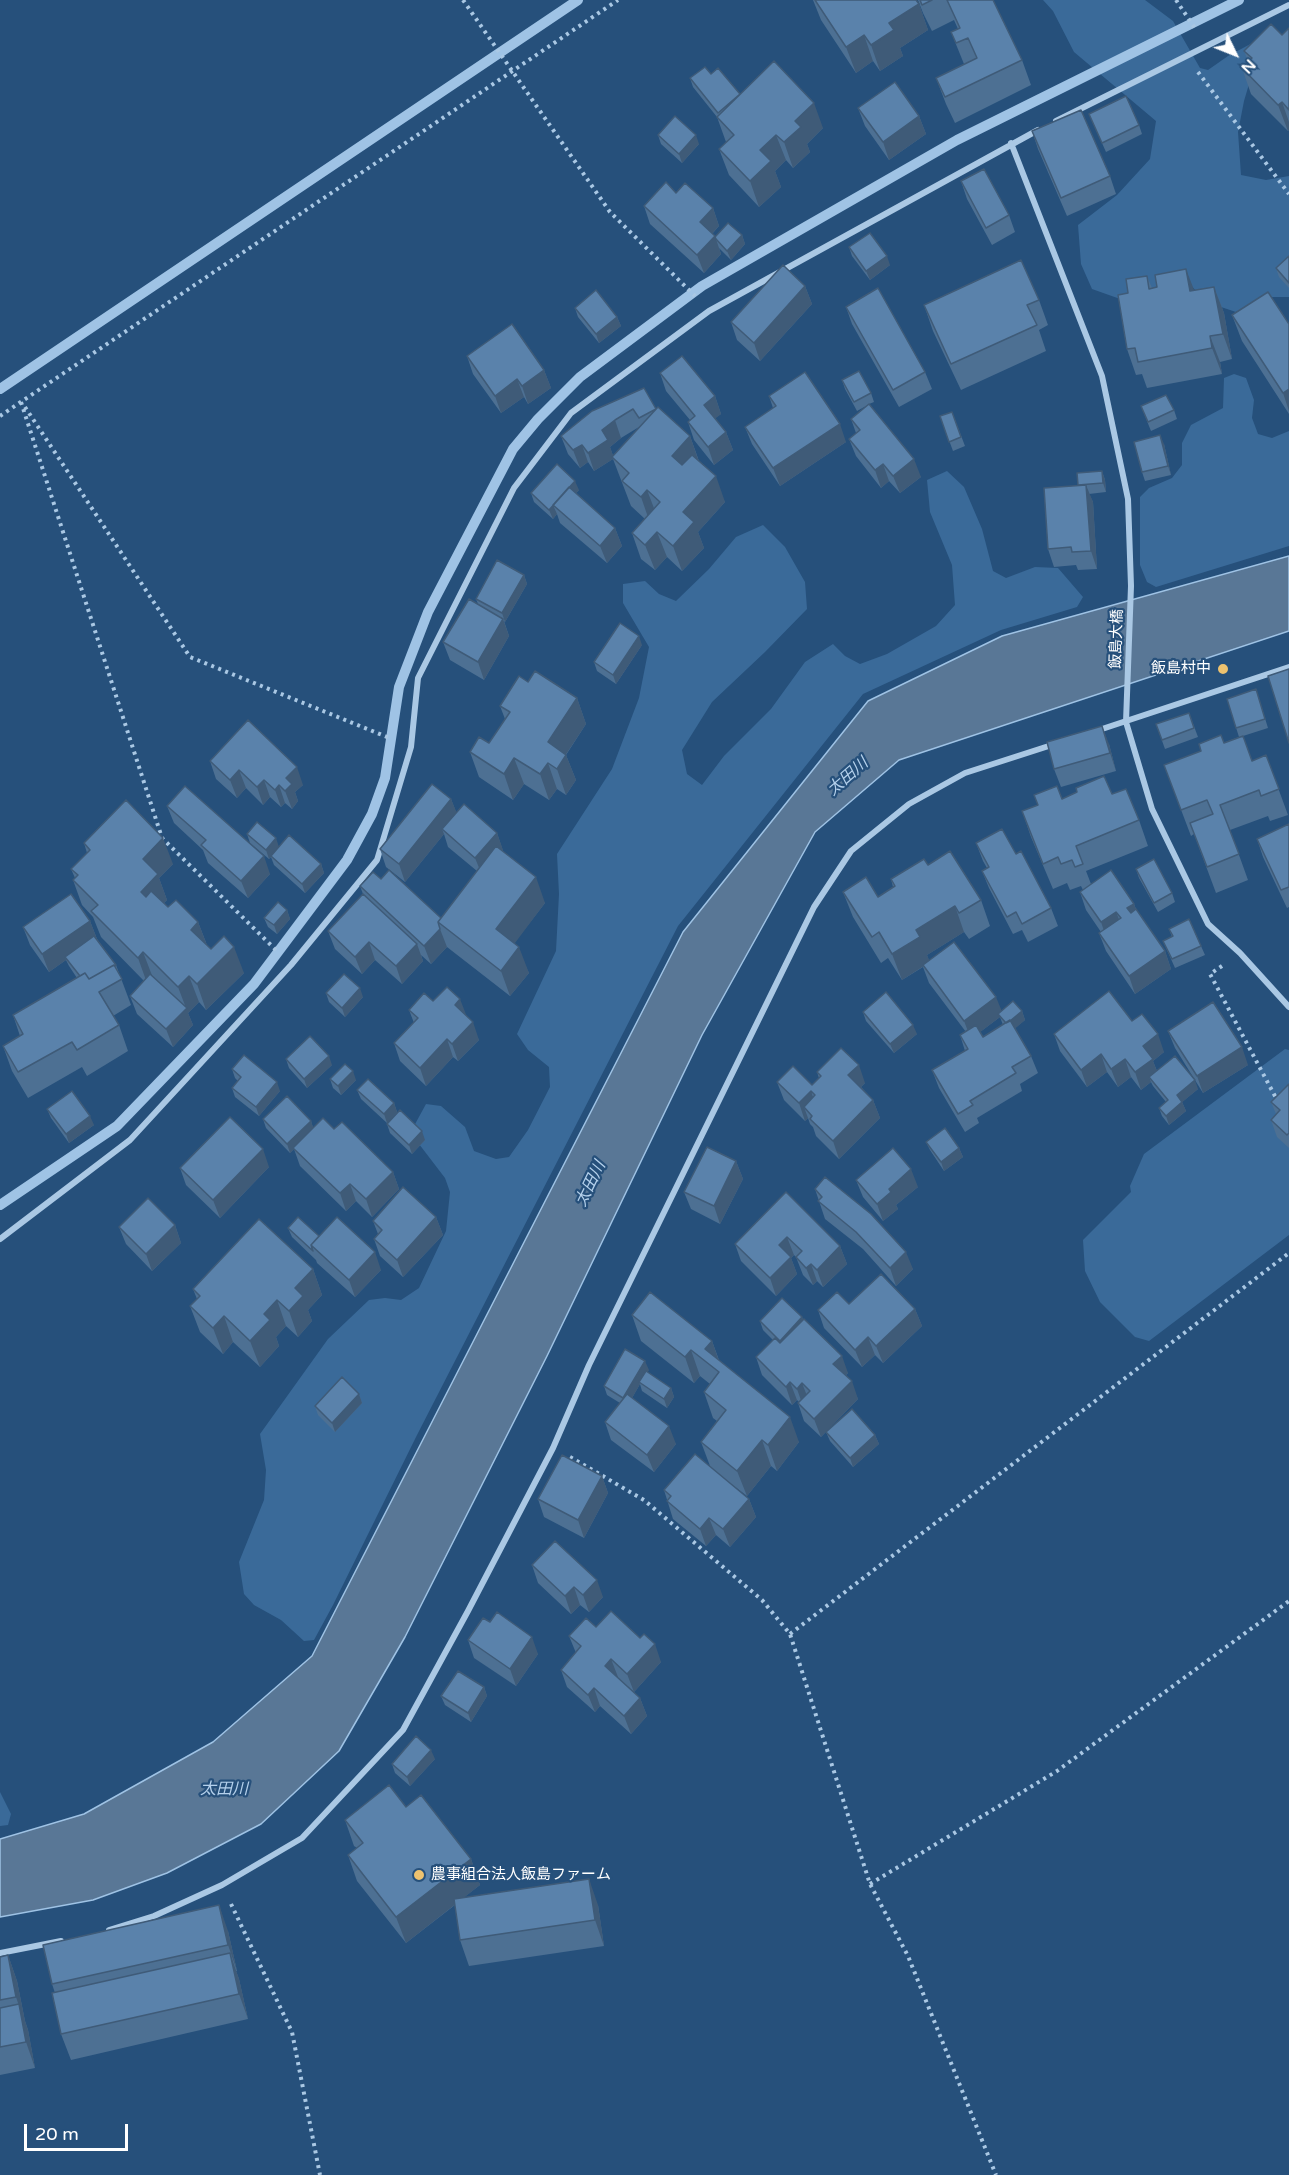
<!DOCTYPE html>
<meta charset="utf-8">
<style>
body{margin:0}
#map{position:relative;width:1289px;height:2175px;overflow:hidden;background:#26507b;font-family:"Varela Round",sans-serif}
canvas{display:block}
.north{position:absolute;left:1205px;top:24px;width:60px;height:60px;-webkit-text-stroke:4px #26507b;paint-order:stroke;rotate:133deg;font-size:16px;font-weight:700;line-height:24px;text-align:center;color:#fff}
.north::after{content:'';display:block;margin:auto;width:21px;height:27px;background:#fff;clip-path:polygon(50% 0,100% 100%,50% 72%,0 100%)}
.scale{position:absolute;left:24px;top:2124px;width:104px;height:27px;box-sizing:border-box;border:3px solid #fff;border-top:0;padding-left:8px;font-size:18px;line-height:21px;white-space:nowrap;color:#fff;-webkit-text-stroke:4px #26507b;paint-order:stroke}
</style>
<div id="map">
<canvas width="1289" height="2175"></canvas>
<div class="north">N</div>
<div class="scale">20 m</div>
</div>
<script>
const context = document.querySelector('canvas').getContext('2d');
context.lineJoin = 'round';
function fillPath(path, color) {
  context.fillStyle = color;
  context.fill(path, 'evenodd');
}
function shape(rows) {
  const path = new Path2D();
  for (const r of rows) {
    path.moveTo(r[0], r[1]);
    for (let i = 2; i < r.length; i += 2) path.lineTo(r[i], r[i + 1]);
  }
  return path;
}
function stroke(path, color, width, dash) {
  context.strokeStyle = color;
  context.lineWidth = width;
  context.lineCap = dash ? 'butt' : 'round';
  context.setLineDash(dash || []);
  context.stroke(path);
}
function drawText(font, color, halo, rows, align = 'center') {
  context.font = font + ' "Varela Round","Noto Sans JP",sans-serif';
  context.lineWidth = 4.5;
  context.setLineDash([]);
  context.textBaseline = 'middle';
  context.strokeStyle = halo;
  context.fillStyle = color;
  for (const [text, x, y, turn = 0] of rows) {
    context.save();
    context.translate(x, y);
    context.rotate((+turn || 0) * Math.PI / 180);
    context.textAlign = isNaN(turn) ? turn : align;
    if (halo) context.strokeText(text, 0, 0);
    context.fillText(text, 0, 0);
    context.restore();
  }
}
fillPath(shape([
 [1043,0,1145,0,1173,21,1200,68,1208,70,1228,56,1271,33,1252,74,1244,101,1238,132,1241,175,1266,180,1289,176,1289,297,1266,297,1236,312,1206,302,1187,281,1123,300,1092,289,1081,264,1078,225,1117,195,1150,159,1156,121,1074,52,1053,11],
 [1234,374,1246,378,1254,400,1252,418,1258,434,1272,438,1289,431,1289,546,1156,587,1147,582,1140,565,1140,497,1149,488,1172,478,1182,465,1182,443,1191,425,1223,408,1224,378],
 [947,471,964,487,982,529,993,571,1006,578,1035,567,1058,568,1083,597,1077,607,1001,630,863,694,678,926,417,1435,333,1605,314,1640,304,1641,281,1620,254,1605,244,1594,239,1562,264,1500,266,1470,260,1434,328,1339,369,1300,385,1298,401,1300,419,1288,446,1231,450,1192,445,1178,419,1144,414,1126,426,1104,441,1106,465,1127,474,1151,496,1159,509,1157,528,1130,550,1087,549,1067,528,1050,517,1034,556,951,559,894,557,854,612,769,639,698,649,647,623,603,623,584,645,581,659,594,676,601,709,569,736,537,763,525,785,547,805,582,807,609,765,652,712,702,682,750,687,774,702,785,724,756,771,709,805,662,833,644,845,656,860,664,887,654,936,626,955,605,952,565,930,512,927,480],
 [1285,1049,1289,1050,1289,1235,1149,1341,1135,1337,1100,1302,1085,1271,1083,1240,1131,1192,1130,1186,1144,1154],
 [0,1792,11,1814,8,1825,0,1826]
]), '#3a6a99');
const water = shape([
 [1289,556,1289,631,899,760,815,832,702,1035,547,1356,405,1637,339,1751,261,1824,167,1873,93,1900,0,1917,0,1839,84,1814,213,1742,312,1656,683,932,868,701,1002,636,1289,556]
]);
fillPath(water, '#597796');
stroke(water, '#9fc3e5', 1.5);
stroke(shape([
 [0,389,578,0],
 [0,1205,117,1126,254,984,347,860,372,814,385,778,399,687,428,612,513,449,538,419,580,377,702,286,957,140,1239,0]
]), '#9fc3e5', 10);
stroke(shape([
 [463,0,610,212,695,296],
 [1176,0,1196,30],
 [1198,72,1289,194],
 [21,402,162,838,278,952],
 [25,407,190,657,392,739],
 [0,416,618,0],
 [1222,966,1210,974,1276,1098],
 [570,1457,644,1500,762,1600,790,1634,870,1884,908,1956,996,2175],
 [790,1634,1289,1253],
 [870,1884,1057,1771,1289,1601],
 [231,1904,292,2032,320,2175]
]), '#aac8e4', 4, [3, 4.5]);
stroke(shape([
 [1056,121,1289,5],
 [1011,143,1102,376,1128,499,1131,586,1126,722,1152,809,1208,924,1240,953,1289,1007],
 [1096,731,1289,667],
 [0,1239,130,1140,291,965,377,860,411,747,418,678,514,488,571,413,709,311,1038,130],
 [109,1930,154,1916,222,1885,302,1838,403,1730,468,1611,553,1448,589,1365,814,907,851,851,909,804,965,773,1055,744],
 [0,1953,61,1941]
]), '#aac8e4', 6);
fillPath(shape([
 [813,0,916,0,919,4,928,30,900,48,903,56,880,71,873,61,856,73,821,20],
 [918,0,993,0,1022,60,1031,85,955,123,946,104,936,78,964,64,951,32,958,29,954,20,932,31,923,13],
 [1289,28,1289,130,1288,131,1251,94,1242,68,1248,61,1244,51,1282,35],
 [711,74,740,94,823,128,807,144,810,152,793,168,786,160,775,171,781,187,759,207,729,175,719,149,726,142,717,117,693,87,690,78],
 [858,108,919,116,926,134,889,160,865,126],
 [1089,114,1139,125,1142,134,1106,152],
 [1032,131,1110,176,1116,194,1067,216,1038,149],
 [658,135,699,144,682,163,661,144],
 [961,181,1009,215,1015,232,992,245,967,199],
 [676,193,713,208,719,226,712,234,715,237,742,235,745,244,731,260,719,248,721,254,704,273,650,224,644,206],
 [849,247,890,265,870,280,852,256],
 [1289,256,1289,288,1279,277,1276,268],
 [1147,276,1152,288,1194,291,1214,287,1224,313,1232,359,1220,362,1222,374,1147,388,1142,374,1136,375,1127,349,1128,293],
 [805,286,812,304,760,361,737,340,731,322],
 [1039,300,1048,325,1039,330,1046,351,961,390,933,331,924,305],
 [846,307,925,372,932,389,899,407,852,324],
 [575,308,617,317,621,326,599,343,578,317],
 [1232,315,1289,324,1289,414,1242,341],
 [467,356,544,370,551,388,528,404,524,397,501,413,473,374],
 [660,373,715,396,721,414,715,418,726,432,733,450,714,465,694,440,688,422,690,420,666,391],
 [842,380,871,393,874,402,869,404,921,477,900,493,889,481,881,488,856,456,849,439,856,433,851,419,866,406,857,411,845,389],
 [644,388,656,409,690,436,699,461,725,502,698,532,704,548,682,571,667,557,655,570,641,559,632,533,645,519,631,506,613,459,594,471,588,462,580,468,568,454,561,436],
 [639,427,613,456,610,447,621,438],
 [769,396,846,442,780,486,752,444,745,427,773,408],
 [1141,406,1174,410,1177,419,1151,431],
 [952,412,965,446,953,451,940,416],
 [1164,444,1171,475,1145,481,1142,472],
 [1102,471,1105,480,1106,492,1089,494,1093,502,1097,569,1078,570,1076,565,1054,567,1048,549,1078,485],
 [579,490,576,493,615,528,622,546,607,563,560,523,557,514,553,519,534,502,531,493],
 [524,575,527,584,505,622,504,621,509,636,484,680,450,660,443,642,478,604,476,599],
 [642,645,616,684,597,671,594,662],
 [528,682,577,698,586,724,566,755,576,780,566,795,557,789,549,800,524,784,513,800,479,777,470,752,489,743,505,719,500,706],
 [1256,689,1268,728,1243,736,1252,761,1266,755,1288,815,1270,821,1268,816,1230,830,1248,880,1216,893,1194,834,1191,836,1164,765,1239,737,1227,699],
 [1189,713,1198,737,1165,749,1156,724],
 [1109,744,1116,771,1061,787,1054,769],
 [210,761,303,785,295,792,298,801,292,809,285,803,281,807,270,797,263,805,246,788,237,798,216,779],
 [1112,794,1139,820,1148,846,1086,871,1091,884,1134,904,1136,909,1165,951,1171,969,1135,994,1106,951,1099,933,1101,932,1086,910,1080,892,1083,890,1081,886,1070,890,1067,883,1053,889,1031,837,1022,811,1038,805,1034,795,1062,799],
 [451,799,456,812,497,833,503,851,545,903,514,943,529,973,510,996,447,947,431,964,421,955,423,961,402,984,375,960,362,974,335,949,328,931,363,894,360,886,381,879,441,918,477,871,448,847,444,834,405,882,386,867,380,849],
 [167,806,270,874,248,898,208,863,203,850,174,823],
 [1289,824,1289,907,1287,908,1263,857,1257,839],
 [247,834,321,864,324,873,305,893,274,865,271,857,269,859,250,843],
 [84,843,173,864,159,878,167,900,164,903,168,907,198,922,207,945,211,949,244,973,206,1010,199,1002,188,1013,193,1025,173,1047,137,1014,130,996,144,981,101,937,93,917,82,905,73,880,75,878,71,869,87,853],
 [976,843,1016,854,1051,908,1058,926,1028,942,1022,930,1013,934,989,888,982,871,987,868,983,861],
 [928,865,981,900,990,926,969,939,964,932,927,955,929,961,1002,1011,1022,1011,1025,1020,1015,1028,1031,1056,1038,1073,1020,1084,1022,1091,977,1118,979,1123,965,1132,939,1088,932,1070,965,1051,960,1035,966,1032,929,983,923,967,902,980,888,958,881,963,853,917,843,892,878,897,893,887,891,879],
 [1000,1017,1003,1025,983,1037,980,1032],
 [1136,869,1172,893,1175,902,1158,912,1139,878],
 [287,910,290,919,277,934,268,927,264,918],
 [90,921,97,939,116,965,131,1005,113,1016,119,1025,128,1051,87,1076,82,1067,28,1098,12,1071,3,1046,20,1036,13,1015,77,978,69,966,66,960,49,972,30,945,23,927],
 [1169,929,1201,946,1205,955,1175,968,1163,941,1172,937],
 [326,993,363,997,345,1017,329,1002],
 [433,1001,466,1016,479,1040,458,1061,453,1057,426,1086,400,1061,394,1043,414,1023,409,1010],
 [863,1012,917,1034,894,1053,866,1021],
 [1132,1021,1164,1052,1153,1061,1157,1071,1198,1089,1182,1102,1186,1111,1169,1125,1162,1116,1159,1108,1166,1102,1153,1086,1151,1082,1141,1090,1131,1077,1118,1087,1107,1072,1087,1087,1060,1051,1054,1034],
 [1168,1031,1248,1065,1203,1093,1175,1048],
 [286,1059,332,1065,307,1088,289,1068],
 [232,1069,280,1091,259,1116,235,1097,232,1088,238,1081,235,1078],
 [817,1072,865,1083,861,1087,873,1100,880,1118,839,1159,816,1136,813,1127,810,1124,808,1118,805,1121,784,1100,777,1082,812,1085,819,1078],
 [330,1079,356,1080,341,1095,333,1088],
 [1289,1084,1289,1148,1277,1137,1271,1120,1276,1114,1271,1102],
 [357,1090,394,1103,397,1112,387,1123,361,1099],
 [47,1109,94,1125,69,1143,51,1118],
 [263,1119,311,1121,313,1128,334,1129,393,1172,399,1189,372,1217,356,1201,346,1211,300,1166,294,1149,290,1153,266,1128],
 [387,1124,425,1140,412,1154,390,1133],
 [926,1142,959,1148,963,1157,944,1171,930,1150],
 [736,1161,743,1179,720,1224,691,1209,684,1192],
 [269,1167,220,1218,186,1185,180,1168],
 [856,1180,918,1187,896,1205,898,1209,883,1221,863,1197],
 [815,1189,913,1269,896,1286,863,1249,825,1219],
 [786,1192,840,1246,847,1264,823,1287,817,1281,813,1285,803,1275,796,1257,794,1255,791,1258,797,1274,776,1296,741,1261,735,1244],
 [436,1217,443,1235,403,1277,380,1256,374,1239,378,1234,373,1221],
 [175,1225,181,1243,152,1271,126,1244,119,1227],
 [288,1228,319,1236,381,1270,355,1297,317,1263,316,1260,292,1237],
 [313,1269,322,1295,308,1310,312,1321,298,1337,286,1326,276,1337,279,1346,260,1367,233,1342,223,1354,200,1332,190,1306,197,1299,193,1289],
 [849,1304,915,1309,922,1326,883,1363,875,1355,862,1367,824,1328,818,1310],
 [632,1315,712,1341,719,1360,799,1442,777,1471,771,1466,747,1496,730,1483,749,1499,756,1517,730,1547,716,1535,706,1546,673,1519,664,1490,710,1466,701,1442,717,1421,713,1418,704,1392,710,1384,700,1376,694,1383,641,1341],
 [802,1317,803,1320,848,1373,846,1375,858,1399,821,1437,804,1421,798,1403,799,1402,797,1400,792,1405,762,1375,756,1357,773,1340,763,1330,760,1321],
 [649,1370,647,1372,671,1388,674,1397,667,1408,642,1391,640,1384,632,1398,676,1444,654,1472,611,1440,605,1422,620,1403,607,1395,604,1386],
 [359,1394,362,1403,335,1432,318,1415,315,1406],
 [826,1432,875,1435,879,1444,853,1467,830,1441],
 [602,1476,608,1493,584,1538,544,1517,538,1499],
 [532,1565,603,1597,589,1612,580,1605,571,1614,538,1583],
 [490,1622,538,1654,516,1686,474,1658,468,1640],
 [596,1627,640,1638,661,1662,634,1692,617,1677,640,1698,647,1716,631,1734,600,1706,595,1712,567,1687,561,1670,576,1653,569,1636],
 [484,1687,487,1696,471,1722,445,1705,441,1696],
 [435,1759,410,1786,395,1773,392,1764],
 [345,1820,471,1859,480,1885,463,1898,598,1905,604,1946,469,1966,460,1940,455,1905,406,1943,357,1881,348,1855,357,1848,354,1846],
 [228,1931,237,1971,236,1971,239,1979,248,2019,71,2060,61,2034,55,1993,52,1984],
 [8,1955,17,1981,25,2021,28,2030,35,2068,0,2075,0,1957]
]), '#4d7093');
fillPath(shape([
 [919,4,928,30,900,48,903,56,880,71,871,45,889,23],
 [864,35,873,61,856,73,846,47],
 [1282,102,1289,122,1289,130,1288,131,1278,105],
 [814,103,823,128,807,144,810,152,793,168,784,142,795,121],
 [919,116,926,134,889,160,883,142],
 [696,135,699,144,682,163,679,154],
 [776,135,786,160,775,171,781,187,759,207,750,181,760,150],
 [713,208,719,226,706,240,700,222],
 [742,235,745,244,731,260,727,251],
 [715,236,721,254,704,273,697,255],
 [887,256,890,265,870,280,866,271],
 [1186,269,1196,295,1190,291],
 [805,286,812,304,760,361,754,343],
 [1214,287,1224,313,1232,359,1223,334],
 [617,317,621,326,599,343,596,334],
 [1210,336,1220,362,1222,374,1212,348],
 [544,370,551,388,528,404,522,386],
 [517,379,524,397,501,413,495,396],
 [1289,389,1289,411,1283,393],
 [715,396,721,414,711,422,704,405],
 [615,420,621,438,610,447,614,458,612,457,613,459,594,471,588,453,602,430],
 [840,424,846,442,780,486,773,468],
 [726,432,733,450,714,465,708,447],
 [1160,435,1164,444,1171,475,1168,466],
 [690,436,699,462,681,482,672,456],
 [582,445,588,462,580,468,573,450],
 [914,459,921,477,900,493,893,476],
 [883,464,889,481,881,488,875,470],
 [1102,471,1105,480,1106,492,1103,483],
 [716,476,725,502,698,532,704,548,682,571,673,546,683,512],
 [575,481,579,490,560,511,553,505],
 [1086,485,1093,502,1097,569,1091,551],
 [647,490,657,516,650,523,641,497],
 [553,505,557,514,553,519,549,510],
 [615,528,622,546,607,563,600,546],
 [657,532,667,557,655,570,645,545],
 [524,575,527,584,505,622,502,613],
 [503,619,509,636,484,680,478,662],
 [639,636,642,645,616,684,613,675],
 [577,698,586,724,557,768,548,742],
 [1102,726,1109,744,1116,771,1110,753],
 [566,755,576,780,566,795,557,769],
 [514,758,524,784,513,800,504,774],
 [548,763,557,789,549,800,540,774],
 [297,767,303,785,295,792,298,801,292,809,285,791,286,778],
 [239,770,246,788,237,798,230,780],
 [264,780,270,797,263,805,257,787],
 [279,785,285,803,281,807,275,790],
 [451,799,458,816,442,829,444,834,405,882,399,864],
 [497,833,503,850,482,875,475,858],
 [163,838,173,864,159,878,167,900,150,918,141,892,143,859],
 [276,838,279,847,269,859,266,850],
 [264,856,270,874,248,898,241,881],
 [321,864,324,873,305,893,302,884],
 [536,877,545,903,506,955,496,929],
 [1134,904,1140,921,1134,926,1127,908],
 [955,906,964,932,927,955,930,962,902,980,892,954,916,930],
 [287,910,290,919,277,934,274,925],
 [1116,912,1123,929,1107,940,1101,922],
 [90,921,97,939,65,957,66,960,49,972,42,954],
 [198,922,208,948,191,930],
 [440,929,447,947,431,964,424,946],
 [369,942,375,960,362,974,355,957],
 [417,944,423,961,402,984,396,966],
 [234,947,244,973,206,1010,197,984],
 [519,947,529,973,510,996,501,971],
 [1165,951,1171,969,1135,994,1129,976],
 [143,952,153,978,147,983,138,958],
 [189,976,199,1002,188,1013,193,1025,173,1047,166,1029,186,1008,178,987],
 [360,988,363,997,345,1017,342,1008],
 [996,997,1003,1014,998,1014,1000,1017,971,1039,964,1021],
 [460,999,467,1017,455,1005],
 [1022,1011,1025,1020,1010,1033,1006,1024],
 [473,1022,479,1040,458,1061,452,1044],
 [913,1025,917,1034,894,1053,890,1044],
 [1158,1034,1164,1052,1153,1061,1159,1077,1149,1077,1151,1082,1141,1090,1135,1072,1143,1046],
 [447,1039,453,1057,426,1086,420,1068],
 [1242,1047,1248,1065,1203,1093,1197,1076],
 [1101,1054,1107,1072,1087,1087,1081,1070],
 [329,1056,332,1065,307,1088,304,1079],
 [1125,1059,1131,1077,1118,1087,1111,1069],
 [859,1065,865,1083,855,1093,848,1075],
 [353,1071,356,1080,341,1095,338,1086],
 [1195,1080,1198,1089,1180,1104,1177,1095],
 [277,1082,280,1091,259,1116,256,1107],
 [811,1091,817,1109,804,1107,808,1118,805,1121,799,1103],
 [873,1100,880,1118,839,1159,833,1141],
 [1182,1102,1186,1111,1169,1125,1166,1116],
 [394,1103,397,1112,387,1123,384,1114],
 [90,1116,94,1125,69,1143,66,1134],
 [311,1121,314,1130,290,1153,287,1144],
 [422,1131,425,1140,412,1154,409,1145],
 [959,1148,963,1157,944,1171,941,1162],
 [263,1149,269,1167,220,1218,213,1200],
 [736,1161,743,1179,720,1224,714,1206],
 [911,1169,918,1187,896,1205,898,1209,883,1221,877,1204,889,1189],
 [393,1172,399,1189,372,1217,366,1199],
 [350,1184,356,1201,346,1211,340,1193],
 [436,1217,443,1235,403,1277,397,1260],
 [175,1225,181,1243,152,1271,146,1254],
 [787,1237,794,1255,791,1258,797,1274,776,1296,770,1278,779,1245],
 [840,1246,847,1264,823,1287,817,1270],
 [375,1252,381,1270,355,1297,349,1280],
 [906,1252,913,1269,896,1286,890,1268],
 [811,1264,817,1281,813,1285,806,1268],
 [313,1269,322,1295,308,1310,312,1321,298,1337,289,1311,295,1288],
 [277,1300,286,1326,276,1337,279,1346,260,1367,250,1341,264,1314],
 [915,1309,922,1326,883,1363,876,1346],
 [224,1316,233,1342,223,1354,213,1328],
 [802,1317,806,1326,783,1350,780,1341],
 [868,1337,875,1355,862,1367,855,1350],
 [712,1341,721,1367,705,1349],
 [691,1350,700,1376,694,1383,685,1357],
 [842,1356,848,1373,840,1381,833,1364],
 [645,1361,649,1370,641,1383,639,1382,640,1384,627,1407,623,1398],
 [852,1381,858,1399,821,1437,814,1419],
 [790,1382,797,1400,792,1405,786,1387],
 [802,1383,809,1401,803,1406,797,1389],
 [671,1388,674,1397,667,1408,664,1399],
 [359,1394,362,1403,335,1432,332,1423],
 [790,1417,799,1442,777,1471,768,1445],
 [669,1426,676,1444,654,1472,647,1455],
 [875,1435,879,1444,853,1467,850,1458],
 [762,1440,771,1466,747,1496,737,1471],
 [602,1476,608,1493,584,1538,578,1520],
 [749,1499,756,1517,730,1547,723,1529],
 [709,1518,716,1535,706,1546,700,1529],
 [597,1580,603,1597,589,1612,583,1595],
 [574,1587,580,1605,571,1614,565,1596],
 [532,1637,538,1654,516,1686,510,1669],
 [655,1644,661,1662,634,1692,627,1674],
 [611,1659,618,1677,611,1684,605,1666],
 [484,1687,487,1696,471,1722,468,1713],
 [594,1688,600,1706,595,1712,588,1695],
 [640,1698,647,1716,631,1734,624,1716],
 [431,1750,435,1759,410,1786,407,1777],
 [471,1859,480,1885,406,1943,396,1917],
 [589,1879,598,1905,604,1946,595,1920],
 [219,1905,228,1931,237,1971,228,1945],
 [230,1953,239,1979,248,2019,239,1994],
 [8,1955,17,1981,25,2021,28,2030,35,2068,26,2042,19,2006,16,1997]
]), '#3f5b78');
const building = shape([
 [815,0,916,0,919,4,889,23,894,30,871,45,864,35,846,47,815,0],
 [920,0,932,0,922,5,920,0],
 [947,0,993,0,1022,60,945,97,936,78,977,58,968,38,956,43,951,32,960,28,947,0],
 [1271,24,1282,35,1289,28,1289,110,1282,102,1278,105,1242,68,1252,58,1244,51,1271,24],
 [774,61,814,103,795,121,801,127,784,142,776,135,760,150,771,161,750,181,719,149,734,135,717,117,774,61],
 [705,67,711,74,718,68,740,94,718,113,690,78,705,67],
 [895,82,919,116,883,142,858,108,895,82],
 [1126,96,1139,125,1102,143,1089,114,1126,96],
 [1081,110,1110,176,1061,198,1032,131,1081,110],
 [675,116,696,135,679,154,658,135,675,116],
 [984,169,1009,215,986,228,961,181,984,169],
 [666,182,676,193,685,183,713,208,700,222,715,236,697,255,644,206,666,182],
 [728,223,742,235,727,251,716,239,715,237,728,223],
 [870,233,887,256,866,271,849,247,870,233],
 [1289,256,1289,283,1276,268,1289,256],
 [1021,260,1039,300,1027,305,1037,325,951,364,924,305,1021,260],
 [783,265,805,286,754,343,731,322,783,265],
 [1186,269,1190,291,1214,287,1223,334,1210,336,1212,348,1138,362,1135,348,1127,349,1118,295,1128,293,1126,279,1147,276,1149,289,1157,287,1155,275,1186,269],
 [878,288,925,372,893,390,846,307,878,288],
 [596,290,617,317,596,334,575,308,596,290],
 [1268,292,1289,324,1289,389,1283,393,1232,315,1268,292],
 [512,324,544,370,522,386,517,379,495,396,467,356,512,324],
 [682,356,715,396,704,405,726,432,708,447,688,422,695,416,660,373,682,356],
 [859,371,871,393,854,402,842,380,859,371],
 [805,372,840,424,773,468,745,427,776,406,769,396,805,372],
 [644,388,656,409,639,418,633,409,615,420,602,430,608,440,588,453,582,445,573,450,561,436,592,411,644,388],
 [1166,395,1174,410,1148,422,1141,406,1166,395],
 [869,404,914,459,893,476,883,464,875,470,849,439,860,430,851,419,869,404],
 [658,407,690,436,672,456,682,465,692,455,716,476,683,512,694,522,673,546,657,532,645,545,632,533,660,502,647,490,641,497,622,481,629,473,612,457,658,407],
 [952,412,961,437,949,442,940,416,952,412],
 [1160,435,1168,466,1142,472,1134,442,1160,435],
 [557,464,575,481,549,510,531,493,557,464],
 [1102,471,1103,483,1078,485,1077,473,1102,471],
 [1086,485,1091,551,1072,552,1071,547,1048,549,1044,488,1086,485],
 [569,487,615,528,600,546,553,505,569,487],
 [497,560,524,575,502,613,476,599,497,560],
 [469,599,503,619,478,662,443,642,469,599],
 [620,623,639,636,613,675,594,662,620,623],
 [1289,669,1289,743,1268,676,1289,669],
 [535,671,577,698,548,742,566,755,557,769,548,763,540,774,514,758,504,774,470,752,479,737,489,743,510,712,500,706,519,676,528,682,535,671],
 [1256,689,1265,719,1236,728,1227,699,1256,689],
 [1189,713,1194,728,1162,740,1156,724,1189,713],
 [248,720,297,767,286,778,292,784,285,791,279,785,275,790,264,780,257,787,239,770,230,780,210,761,248,720],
 [1102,726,1110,753,1054,769,1047,742,1102,726],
 [1221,735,1224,743,1243,736,1252,761,1266,755,1279,789,1261,796,1259,790,1220,805,1239,854,1207,867,1190,823,1213,814,1207,800,1181,810,1164,765,1201,751,1199,744,1221,735],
 [1104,776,1112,794,1126,789,1139,820,1076,846,1083,864,1075,867,1072,860,1061,864,1058,857,1043,864,1022,811,1038,805,1034,795,1057,786,1062,799,1077,792,1076,788,1104,776],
 [432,784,451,799,399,864,380,849,432,784],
 [185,786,264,856,241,881,201,845,206,840,167,806,185,786],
 [126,800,163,838,143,859,158,874,141,892,146,897,151,891,168,907,176,900,198,922,191,930,211,949,224,936,234,947,197,984,189,976,178,987,143,952,138,958,91,911,98,905,73,880,78,875,71,869,90,850,84,843,126,800],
 [464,804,497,833,475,858,442,829,464,804],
 [257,822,276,838,266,850,247,834,257,822],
 [1289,824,1289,887,1281,890,1257,839,1289,824],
 [1002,829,1016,854,1021,851,1051,908,1022,924,1016,912,1007,917,982,871,989,867,976,843,1002,829],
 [289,835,321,864,302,884,271,856,289,835],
 [496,846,536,877,496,929,519,947,501,971,438,922,496,846],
 [950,851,981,900,959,913,955,906,916,930,920,937,892,954,879,932,872,937,843,892,866,877,878,897,895,886,891,879,924,859,928,865,950,851],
 [1154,859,1172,893,1154,903,1136,869,1154,859],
 [389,870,441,918,438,922,440,929,424,946,360,886,373,872,381,879,389,870],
 [1111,870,1134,904,1127,908,1131,913,1136,909,1165,951,1129,976,1099,933,1121,918,1116,912,1101,922,1080,892,1111,870],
 [71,894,90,921,42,954,23,927,71,894],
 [363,894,417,944,396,966,369,942,355,957,328,931,363,894],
 [278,902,287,910,274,925,264,918,278,902],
 [1189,919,1201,946,1172,959,1163,941,1173,936,1169,929,1189,919],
 [94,936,116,965,115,966,114,965,89,979,85,973,80,976,65,957,94,936],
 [954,942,996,997,964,1021,923,965,954,942],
 [114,965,122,979,99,992,119,1025,77,1050,72,1042,18,1072,3,1046,23,1034,13,1015,85,973,89,979,114,965],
 [150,974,187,1008,166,1029,130,996,150,974],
 [344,974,360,988,342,1008,326,993,344,974],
 [447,987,460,999,455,1005,473,1022,452,1044,447,1039,420,1068,394,1043,418,1018,409,1010,424,993,433,1001,447,987],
 [1109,991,1132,1021,1142,1014,1158,1034,1143,1046,1153,1059,1135,1072,1125,1059,1111,1069,1101,1054,1081,1070,1054,1034,1109,991],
 [886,992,913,1025,890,1044,863,1012,886,992],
 [1013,1001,1022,1011,1010,1021,1006,1023,998,1014,1013,1001],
 [1213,1002,1242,1047,1197,1076,1168,1031,1213,1002],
 [1010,1020,1031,1056,1012,1067,1016,1073,970,1101,973,1105,958,1114,932,1070,968,1049,960,1035,976,1025,983,1037,1010,1020],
 [310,1036,329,1056,304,1079,286,1059,310,1036],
 [841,1048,859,1065,848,1075,873,1100,833,1141,810,1119,812,1116,804,1107,815,1095,811,1091,799,1103,777,1082,793,1066,812,1085,821,1076,817,1072,841,1048],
 [244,1055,277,1082,256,1107,232,1088,241,1077,232,1069,244,1055],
 [1175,1056,1195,1080,1177,1095,1182,1102,1166,1116,1159,1108,1168,1100,1149,1077,1175,1056],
 [345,1064,353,1071,338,1086,330,1079,345,1064],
 [368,1079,394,1103,384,1114,357,1090,368,1079],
 [1289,1084,1289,1133,1287,1135,1271,1120,1280,1110,1271,1102,1289,1084],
 [72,1091,90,1116,66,1134,47,1109,72,1091],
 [287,1096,311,1121,287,1144,263,1119,287,1096],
 [400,1110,422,1131,409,1145,387,1124,400,1110],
 [230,1117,263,1149,213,1200,180,1168,230,1117],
 [323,1118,334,1129,342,1122,393,1172,366,1199,350,1184,340,1193,293,1148,323,1118],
 [945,1128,959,1148,941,1162,926,1142,945,1128],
 [707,1147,736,1161,714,1206,684,1192,707,1147],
 [893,1148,911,1169,889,1189,891,1192,877,1204,856,1180,893,1148],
 [825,1177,871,1214,906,1252,890,1268,856,1232,818,1201,822,1197,815,1189,825,1177],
 [403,1187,436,1217,397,1260,374,1239,382,1230,373,1221,403,1187],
 [786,1192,840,1246,817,1270,811,1264,806,1268,796,1257,802,1251,787,1237,779,1245,791,1257,770,1278,735,1244,786,1192],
 [148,1198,175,1225,146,1254,119,1227,148,1198],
 [298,1217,319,1236,311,1245,313,1251,288,1228,298,1217],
 [337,1217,375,1252,349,1280,311,1245,337,1217],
 [259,1219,313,1269,295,1288,303,1296,289,1311,277,1300,264,1314,270,1320,250,1341,224,1316,213,1328,190,1306,200,1296,193,1289,259,1219],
 [881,1274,915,1309,876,1346,868,1337,855,1350,818,1310,837,1292,849,1304,881,1274],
 [650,1292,712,1341,705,1349,790,1417,768,1445,762,1440,737,1471,701,1442,726,1410,704,1392,719,1372,691,1350,685,1357,632,1315,650,1292],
 [782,1298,802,1317,780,1341,760,1321,782,1298],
 [804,1319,842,1356,833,1364,852,1381,814,1419,798,1403,810,1391,802,1383,797,1389,790,1382,786,1387,756,1357,775,1338,780,1343,804,1319],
 [625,1349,645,1361,623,1398,604,1386,625,1349],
 [646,1371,671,1388,664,1399,639,1382,646,1371],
 [342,1377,359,1394,332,1423,315,1406,342,1377],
 [627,1394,669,1426,647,1455,605,1422,627,1394],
 [852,1409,875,1435,850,1458,826,1432,852,1409],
 [695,1454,749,1499,723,1529,709,1518,700,1529,667,1501,671,1496,664,1490,695,1454],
 [562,1455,602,1476,578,1520,538,1499,562,1455],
 [555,1541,597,1580,583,1595,574,1587,565,1596,532,1565,555,1541],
 [611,1611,640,1638,644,1634,655,1644,627,1674,611,1659,605,1666,640,1698,624,1716,594,1688,588,1695,561,1670,581,1646,569,1636,586,1618,596,1627,611,1611],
 [497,1612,532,1637,510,1669,468,1640,483,1618,490,1622,497,1612],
 [458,1671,484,1687,468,1713,441,1696,458,1671],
 [416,1736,431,1750,407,1777,392,1764,416,1736],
 [389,1785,406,1807,421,1795,471,1859,396,1917,348,1855,363,1843,345,1820,389,1785],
 [589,1879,595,1920,460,1940,454,1899,589,1879],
 [219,1905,228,1945,52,1984,43,1945,219,1905],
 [230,1953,239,1994,61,2034,52,1993,230,1953],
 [8,1955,16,1997,0,2000,0,1957,8,1955],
 [19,2004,26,2042,0,2047,0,2008,19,2004]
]);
fillPath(building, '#5a82ab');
stroke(building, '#3f5b78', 1.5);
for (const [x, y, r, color] of [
 [1223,669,6,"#edc26f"],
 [419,1875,6,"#edc26f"]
]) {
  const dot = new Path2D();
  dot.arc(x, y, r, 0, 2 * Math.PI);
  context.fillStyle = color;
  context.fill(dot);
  stroke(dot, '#26507b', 2);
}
drawText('15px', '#fff', '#26507b', [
 ["飯島大橋",1117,639,-88]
]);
drawText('15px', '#fff', '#26507b', [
 ["飯島村中",1211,669],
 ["農事組合法人飯島ファーム",431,1875,"left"]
], 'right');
drawText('italic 16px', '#b5d1ec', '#26507b', [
 ["太田川",848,777,-41],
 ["太田川",591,1184,-64],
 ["太田川",224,1790]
]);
</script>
